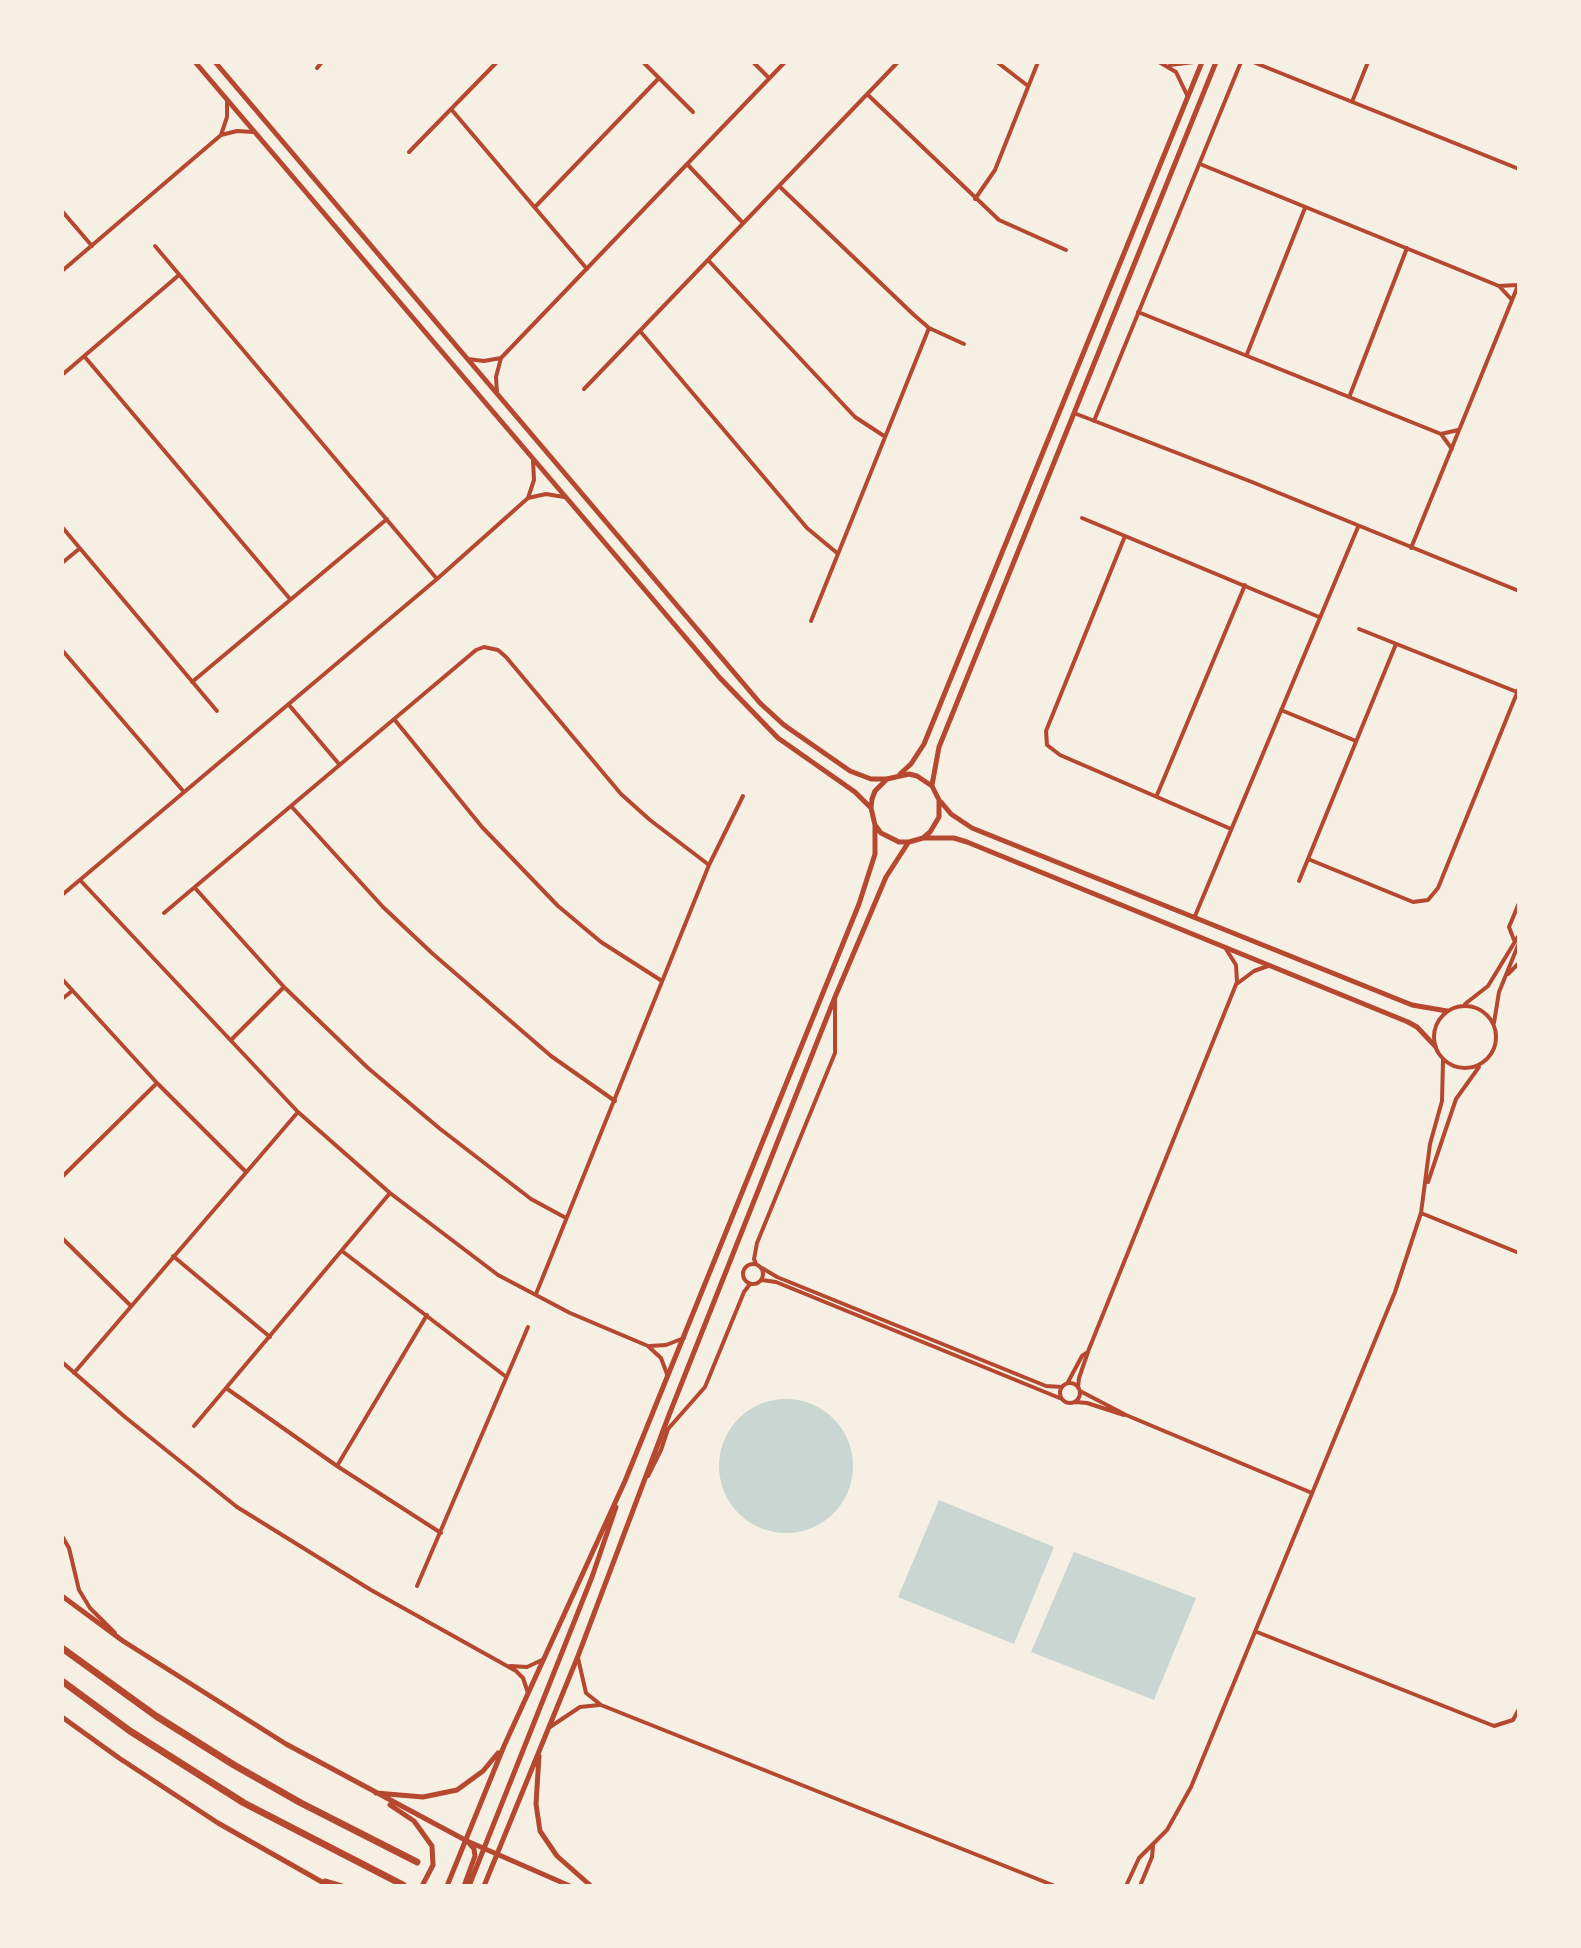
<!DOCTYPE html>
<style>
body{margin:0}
#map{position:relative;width:1581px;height:1948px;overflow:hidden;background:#f6efe4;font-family:"Source Sans 3",sans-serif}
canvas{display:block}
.frame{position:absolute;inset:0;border:64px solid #f6efe4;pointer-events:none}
</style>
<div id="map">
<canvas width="1581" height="1948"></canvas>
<div class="frame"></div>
</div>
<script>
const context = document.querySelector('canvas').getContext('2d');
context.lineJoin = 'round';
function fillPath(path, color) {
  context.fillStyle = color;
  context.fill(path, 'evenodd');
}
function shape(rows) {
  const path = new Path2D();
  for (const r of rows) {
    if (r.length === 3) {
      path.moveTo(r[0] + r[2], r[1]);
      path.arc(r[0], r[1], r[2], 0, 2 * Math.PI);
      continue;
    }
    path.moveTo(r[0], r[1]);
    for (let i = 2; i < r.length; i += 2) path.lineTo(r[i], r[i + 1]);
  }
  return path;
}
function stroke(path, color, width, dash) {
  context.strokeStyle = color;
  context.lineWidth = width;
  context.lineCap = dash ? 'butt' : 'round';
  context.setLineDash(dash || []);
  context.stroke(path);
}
fillPath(shape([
 [786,1466,67],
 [939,1500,1054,1547,1014,1644,898,1597],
 [1074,1552,1196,1598,1154,1700,1031,1652]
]), '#c9d6d2');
stroke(shape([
 [643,62,693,112],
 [753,62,769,78],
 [997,62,1028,86],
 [1159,62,1176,72,1187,95],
 [1253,62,1519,169],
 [1170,65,1194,62],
 [317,68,322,62],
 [867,94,999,220,1066,250],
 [1352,102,1368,62],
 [451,109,587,269],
 [221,135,227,117,227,102],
 [409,152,497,62],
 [687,164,743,223],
 [1200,164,1499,286,1512,300],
 [779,186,914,315,929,328,964,344],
 [975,199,995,170,1038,62],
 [535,207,659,78],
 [62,211,92,246],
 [155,246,437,579],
 [708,260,855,417,884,436],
 [62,271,221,135,237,131,253,132],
 [1499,286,1517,285],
 [1138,312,1441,434,1452,449],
 [640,331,807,528,837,553],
 [1247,354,1305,208],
 [84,356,290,599],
 [468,359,484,361,501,358],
 [62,375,179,275],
 [584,389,898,62],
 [497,393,496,377,501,358,785,62],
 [1350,395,1407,248],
 [1074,413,1252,482,1519,591],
 [1094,421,1241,62],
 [1441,434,1458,430],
 [528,498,546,494,564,497],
 [1082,518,1319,617],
 [62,527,217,711],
 [1125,536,1046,731,1047,745,1060,755,1231,829],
 [1411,548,1519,283],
 [62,563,79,549],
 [811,621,929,328],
 [1359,629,1517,692],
 [62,650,184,792],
 [192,682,387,519],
 [289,705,339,764],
 [1281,710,1356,741],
 [394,719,482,827,558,906,601,942,662,981],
 [1157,795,1245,585],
 [291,806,383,907,433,954,551,1056,615,1101],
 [1308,859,1413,902,1428,900,1438,888,1519,688],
 [80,880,298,1112,390,1193,498,1275,570,1313,648,1346,661,1358,667,1374],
 [1299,881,1396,644],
 [195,888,284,987,368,1068,439,1128,531,1199,566,1218],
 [62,895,437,579,528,498,534,480,533,461],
 [164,913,476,650,484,647,498,650,506,657,621,794,650,820,709,865],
 [1195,916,1358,527],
 [1514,940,1509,927,1519,903],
 [1508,974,1519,963],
 [62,979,157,1083,245,1171],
 [1238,983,1254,971,1268,966],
 [62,999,72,991],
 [1465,1004,1488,986,1519,935],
 [1465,1037,31],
 [1494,1023,1499,992,1519,943],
 [232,1039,284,987],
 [62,1177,157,1083],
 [1428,1182,1456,1099,1479,1067],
 [1421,1213,1519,1253],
 [62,1238,130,1305],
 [342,1251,505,1376],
 [173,1256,270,1337],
 [753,1274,10],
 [756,1264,754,1259,757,1243,835,1053,835,999],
 [762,1268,777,1277,1046,1386,1062,1387],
 [762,1280,776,1282,1062,1399],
 [536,1294,709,865,743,796],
 [650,1346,666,1345,684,1338],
 [62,1362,125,1417,237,1507,371,1590,516,1671,523,1678,528,1693],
 [74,1373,298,1112],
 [1068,1382,1082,1356,1088,1352],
 [1070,1393,10],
 [226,1388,337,1466,441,1533],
 [1078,1388,1079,1378,1089,1349,1237,982,1236,965,1226,949],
 [1080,1391,1126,1415,1312,1493],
 [1075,1402,1087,1403,1124,1415],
 [194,1426,390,1193],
 [337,1466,427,1315],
 [648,1476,661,1450,668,1429,705,1387,744,1292,750,1284],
 [62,1536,69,1548,79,1590,90,1608,115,1633],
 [417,1586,528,1327],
 [1257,1632,1494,1726,1513,1720,1519,1709],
 [578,1658,586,1693,601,1705,1055,1886],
 [510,1666,527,1667,542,1660],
 [550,1727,580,1707,599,1705],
 [1126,1886,1139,1858,1167,1830,1191,1787,1395,1292,1421,1213,1430,1144,1442,1101,1443,1060],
 [1140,1886,1152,1857,1153,1846]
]), '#b5482f', 4);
stroke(shape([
 [195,62,720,678,778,738,855,792,871,808],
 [215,62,760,703,784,725,850,771,871,779,887,779,909,774,917,776,932,786,939,800,939,817,930,832,923,838,909,842,899,842,881,833,875,825,871,808,872,799,875,791,887,779],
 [900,774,911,764,924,744,1202,62],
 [932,785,939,747,1216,62],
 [941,802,951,814,972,828,1412,1005,1447,1011],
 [924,838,954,838,967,842,1408,1022,1417,1027,1435,1046],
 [62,1596,123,1641,286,1744,467,1841,570,1886],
 [62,1717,119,1758,218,1823,329,1886],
 [539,1756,536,1804,540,1831,557,1856,591,1886],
 [376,1793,423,1797,457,1790,483,1771,498,1753],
 [390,1805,414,1821,432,1846,433,1865,422,1886],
 [325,1881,342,1886],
 [447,1886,504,1746,625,1481,859,904,875,854,875,826],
 [464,1886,475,1856,474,1849,469,1843],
 [469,1886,592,1577,616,1507],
 [484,1886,578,1656,669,1415,835,997,886,877,908,843]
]), '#b5482f', 5);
stroke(shape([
 [62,1648,156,1716,234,1765,301,1803,417,1862],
 [62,1681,130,1731,244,1803,403,1885]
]), '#b5482f', 7);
</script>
